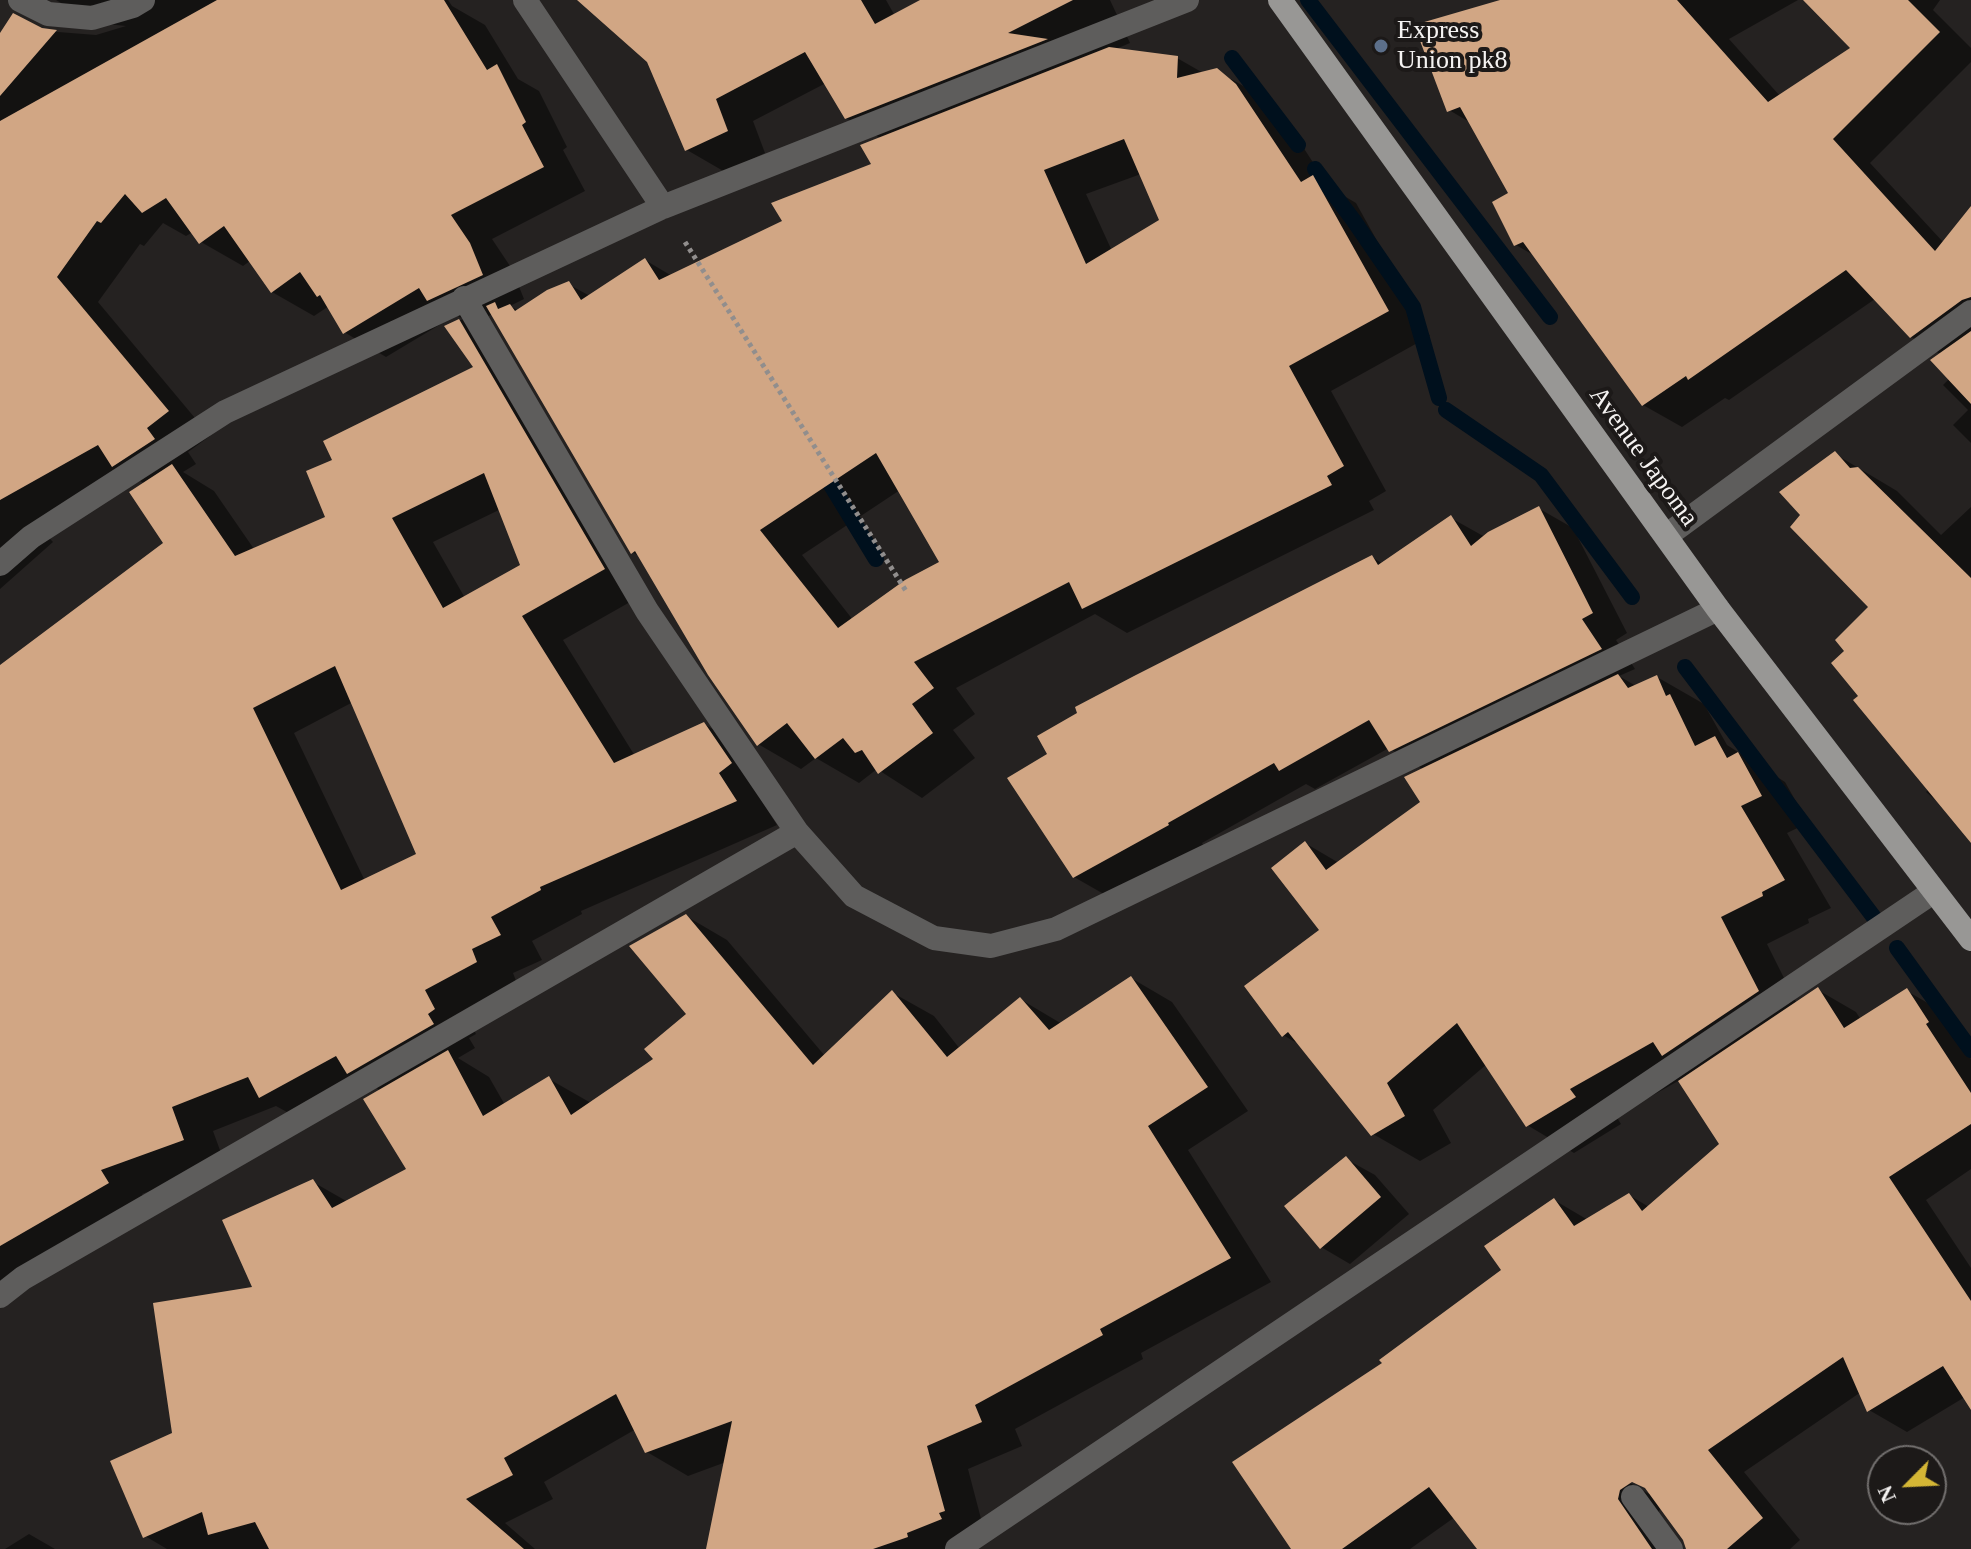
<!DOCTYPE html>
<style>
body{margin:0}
#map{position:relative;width:1971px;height:1549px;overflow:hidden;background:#252221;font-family:Georgia,serif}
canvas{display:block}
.north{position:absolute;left:1867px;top:1445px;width:80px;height:80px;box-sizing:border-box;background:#1c1918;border:2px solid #73706f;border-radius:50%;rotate:246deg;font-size:22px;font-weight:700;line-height:32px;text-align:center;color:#f5f3f2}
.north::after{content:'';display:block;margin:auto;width:28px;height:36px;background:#d4b635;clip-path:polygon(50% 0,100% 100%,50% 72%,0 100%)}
</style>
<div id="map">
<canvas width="1971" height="1549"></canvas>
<div class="north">N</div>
</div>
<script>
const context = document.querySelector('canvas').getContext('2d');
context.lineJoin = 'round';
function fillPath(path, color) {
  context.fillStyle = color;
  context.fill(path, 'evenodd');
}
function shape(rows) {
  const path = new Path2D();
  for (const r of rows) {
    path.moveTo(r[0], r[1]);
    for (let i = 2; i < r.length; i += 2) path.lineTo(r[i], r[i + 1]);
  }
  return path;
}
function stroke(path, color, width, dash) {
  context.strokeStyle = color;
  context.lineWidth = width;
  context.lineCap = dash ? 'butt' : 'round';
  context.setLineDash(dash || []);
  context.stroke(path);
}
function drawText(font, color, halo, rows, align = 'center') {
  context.font = font + ' Georgia,serif';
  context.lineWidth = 8;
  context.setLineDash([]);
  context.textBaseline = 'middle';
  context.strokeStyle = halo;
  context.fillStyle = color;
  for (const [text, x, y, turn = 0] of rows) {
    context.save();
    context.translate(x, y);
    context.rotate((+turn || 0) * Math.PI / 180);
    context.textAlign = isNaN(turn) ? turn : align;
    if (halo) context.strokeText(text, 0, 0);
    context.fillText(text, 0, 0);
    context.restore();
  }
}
fillPath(shape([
 [56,0,448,0,452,6,485,25,518,79,539,91,567,147,563,150,585,191,492,239,512,269,524,299,510,306,519,311,568,284,590,296,645,260,672,276,785,222,874,165,882,139,846,118,826,83,753,121,765,153,725,172,687,150,649,61,580,0,886,0,895,16,924,0,1110,0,1130,43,1109,52,1177,58,1219,82,1231,79,1275,104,1329,187,1356,203,1430,336,1331,391,1386,491,1369,501,1374,510,1127,633,1095,614,956,688,975,714,953,730,975,758,922,798,877,769,859,783,816,758,801,769,758,744,641,557,632,552,493,314,467,326,646,593,563,640,635,756,704,724,746,748,760,798,777,825,581,911,582,914,532,941,542,960,513,973,518,986,466,1014,476,1034,469,1038,475,1048,458,1058,489,1077,505,1105,549,1079,591,1103,656,1060,688,1014,686,916,727,940,825,1056,893,993,934,1016,960,1049,1020,999,1062,1024,1131,978,1172,1002,1248,1111,1188,1150,1271,1282,1141,1353,1143,1359,1015,1429,1022,1446,968,1469,985,1534,967,1549,708,1549,726,1462,688,1476,647,1452,636,1429,544,1482,553,1499,505,1523,535,1549,167,1549,145,1536,175,1434,313,1182,348,1202,408,1170,381,1091,370,1084,303,1121,276,1106,213,1131,225,1164,142,1194,150,1208,0,1292,0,674,165,543,145,484,130,475,38,526,53,542,0,589,0,36,46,31,96,35,126,26,96,23],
 [1141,174,1162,221,1112,251,1086,194],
 [163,223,186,236,193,232,201,242,243,266,250,261,272,292,314,316,329,306,344,332,386,357,456,315,463,319,447,327,476,368,335,461,327,518,254,549,214,491,183,472,196,464,188,452,210,436,98,302,140,244,144,246],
 [900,490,942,563,853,620,802,555],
 [501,509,523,566,465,598,433,542],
 [353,702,419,855,365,881,294,733],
 [1507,0,1798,0,1729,39,1780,96,1853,48,1806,0,1940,0,1933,10,1971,48,1971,62,1870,163,1944,243,1971,209,1971,443,1953,425,1968,410,1943,385,1950,378,1942,355,1911,337,1875,299,1729,400,1725,398,1682,427,1643,405,1535,256,1516,245,1510,194,1471,123,1449,110],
 [1835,454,1897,491,1941,535,1971,507,1971,830,1926,792,1929,789,1860,696,1846,652,1871,607,1802,514],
 [1538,508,1573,528,1627,633,1616,640,1635,669,1619,676,1636,686,1657,677,1704,704,1727,745,1785,782,1808,823,1787,833,1831,908,1808,919,1809,923,1767,944,1797,1004,1818,990,1856,1012,1861,1020,1907,991,1945,1013,1966,1044,1963,1047,1971,1059,1971,1169,1926,1200,1971,1268,1971,1406,1965,1397,1907,1432,1869,1410,1861,1392,1744,1472,1800,1540,1790,1549,1688,1549,1685,1539,1661,1507,1655,1520,1673,1549,1480,1549,1455,1517,1410,1549,1293,1549,1384,1363,1504,1270,1554,1200,1588,1220,1629,1195,1649,1207,1722,1144,1680,1080,1616,1116,1621,1124,1574,1153,1527,1125,1487,1064,1433,1110,1451,1143,1420,1161,1373,1134,1302,1046,1283,1035,1322,930,1305,843,1339,863,1422,803,1424,770,1389,748,1315,789,1306,784,1202,843,1203,845,1109,897,1074,877,1372,557,1383,564,1451,518,1485,537],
 [1625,1475,1649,1490,1649,1494,1623,1479],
 [1346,1159,1375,1175,1409,1214,1350,1264,1321,1247],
 [29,1534,55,1549,5,1549]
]), '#0007');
stroke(shape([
 [1308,0,1550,317],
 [1232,58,1298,145],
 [1315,169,1354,221,1413,307,1439,398],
 [1446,410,1541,475,1632,597],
 [820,467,876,559],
 [1685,667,1882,928],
 [1897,948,1971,1050]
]), '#00101d', 16);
fillPath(shape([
 [217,0,444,0,487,70,497,64,526,122,522,125,544,167,451,215,470,243,483,275,427,301,419,288,343,334,320,295,317,297,300,272,271,293,224,226,199,244,166,198,142,213,125,194,101,223,97,221,57,277,169,411,147,428,155,439,112,467,98,445,0,500,0,121],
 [577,0,861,0,875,24,920,0,1073,0,1008,33,1048,39,845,119,805,52,716,99,728,131,685,151,647,62],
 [1500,0,1677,0,1768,102,1850,48,1803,0,1908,0,1940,32,1833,139,1935,251,1971,206,1971,297,1962,300,1910,338,1846,270,1688,380,1686,376,1642,406,1523,242,1514,246,1492,202,1508,193,1460,107,1447,112,1414,25],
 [13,13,42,28,57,30,0,96,0,33],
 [1109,47,1178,56,1177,78,1217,68,1236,84,1301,182,1313,175,1389,311,1289,366,1344,466,1327,476,1332,485,1082,609,1069,582,914,662,934,688,912,704,933,733,878,774,862,750,855,753,843,738,815,759,787,723,757,746,708,675,635,551,631,554,486,306,495,302,498,309,510,304,515,311,547,290,569,281,581,300,645,258,659,280,782,221,771,203,871,164,860,145],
 [1124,139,1159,220,1086,264,1044,170],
 [876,453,939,562,905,580,838,628,760,530],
 [459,319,605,569,522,616,614,763,704,722,732,763,719,773,737,801,540,887,541,890,491,917,501,935,472,949,477,962,425,990,435,1009,428,1014,434,1024,347,1074,336,1056,259,1098,248,1077,172,1107,184,1140,101,1170,109,1183,0,1246,0,665,163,543,129,492,172,464,235,556,325,517,306,471,332,460,323,441,473,367,444,326],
 [484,473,520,565,443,608,392,518],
 [335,666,416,854,341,890,253,708],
 [1971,331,1971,404,1930,360],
 [1835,451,1850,468,1858,467,1971,578,1971,843,1853,700,1858,696,1831,663,1844,651,1835,640,1868,607,1790,527,1800,515,1779,492],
 [1539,506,1593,613,1582,619,1602,649,1389,752,1369,720,1279,771,1274,763,1168,823,1169,825,1073,878,1007,778,1047,754,1037,736,1077,713,1075,707,1134,676,1372,555,1378,565,1451,515,1471,546,1488,532],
 [1618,674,1628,688,1657,675,1666,696,1670,694,1695,746,1715,736,1727,758,1738,752,1762,796,1741,806,1785,880,1762,892,1763,896,1721,917,1759,991,1662,1056,1653,1042,1570,1089,1576,1097,1526,1127,1457,1023,1387,1083,1405,1116,1371,1136,1288,1032,1282,1037,1244,986,1319,930,1271,868,1305,841,1326,870,1420,802,1404,777],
 [686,914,813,1065,892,990,947,1057,1020,997,1049,1030,1131,976,1208,1087,1148,1126,1231,1258,1100,1329,1103,1335,975,1405,982,1422,927,1446,945,1511,939,1513,942,1519,907,1533,908,1537,873,1549,706,1549,732,1421,645,1453,616,1394,504,1458,513,1475,466,1499,524,1549,269,1549,255,1522,208,1535,202,1512,143,1538,110,1461,172,1433,153,1303,252,1287,222,1220,313,1179,332,1208,406,1169,363,1099,448,1050,483,1116,549,1076,571,1115,653,1059,644,1049,686,1014,629,946],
 [1818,987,1844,1028,1907,988,1929,1022,1926,1024,1971,1093,1971,1124,1889,1177,1971,1301,1971,1410,1943,1366,1867,1412,1843,1357,1708,1450,1763,1518,1727,1549,1686,1549,1683,1540,1645,1488,1632,1482,1620,1490,1618,1499,1652,1549,1477,1549,1429,1487,1342,1549,1291,1549,1232,1462,1382,1363,1379,1360,1501,1270,1484,1246,1554,1198,1574,1226,1629,1193,1642,1211,1719,1144,1678,1081],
 [1346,1156,1381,1197,1320,1249,1284,1206]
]), '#d1a684');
stroke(shape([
 [685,242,906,591]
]), '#918e8d', 5, [4, 4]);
stroke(shape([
 [20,0,48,14,92,18,133,6,143,0],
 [525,0,663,207],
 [464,298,647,611,797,832,854,896,934,938,991,946,1056,929,1718,609],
 [1666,536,1971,312],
 [0,564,31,537,225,412,663,207,1187,0],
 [0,1296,23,1278,797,832],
 [1633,1497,1671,1549],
 [957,1549,1933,892]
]), '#5e5d5c', 24);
stroke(shape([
 [1280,0,1718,609,1971,939]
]), '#989795', 24);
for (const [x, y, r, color] of [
 [1381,46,8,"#5c6f8a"]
]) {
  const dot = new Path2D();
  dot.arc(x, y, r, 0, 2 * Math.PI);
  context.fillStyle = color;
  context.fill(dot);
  stroke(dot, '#1c1918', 3);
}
drawText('26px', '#f5f3f2', '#1c1918', [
 ["Express",1397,31],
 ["Union pk8",1397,61]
], 'left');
drawText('26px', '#f5f3f2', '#1c1918', [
 ["Avenue Japoma",1643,457,54]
]);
</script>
